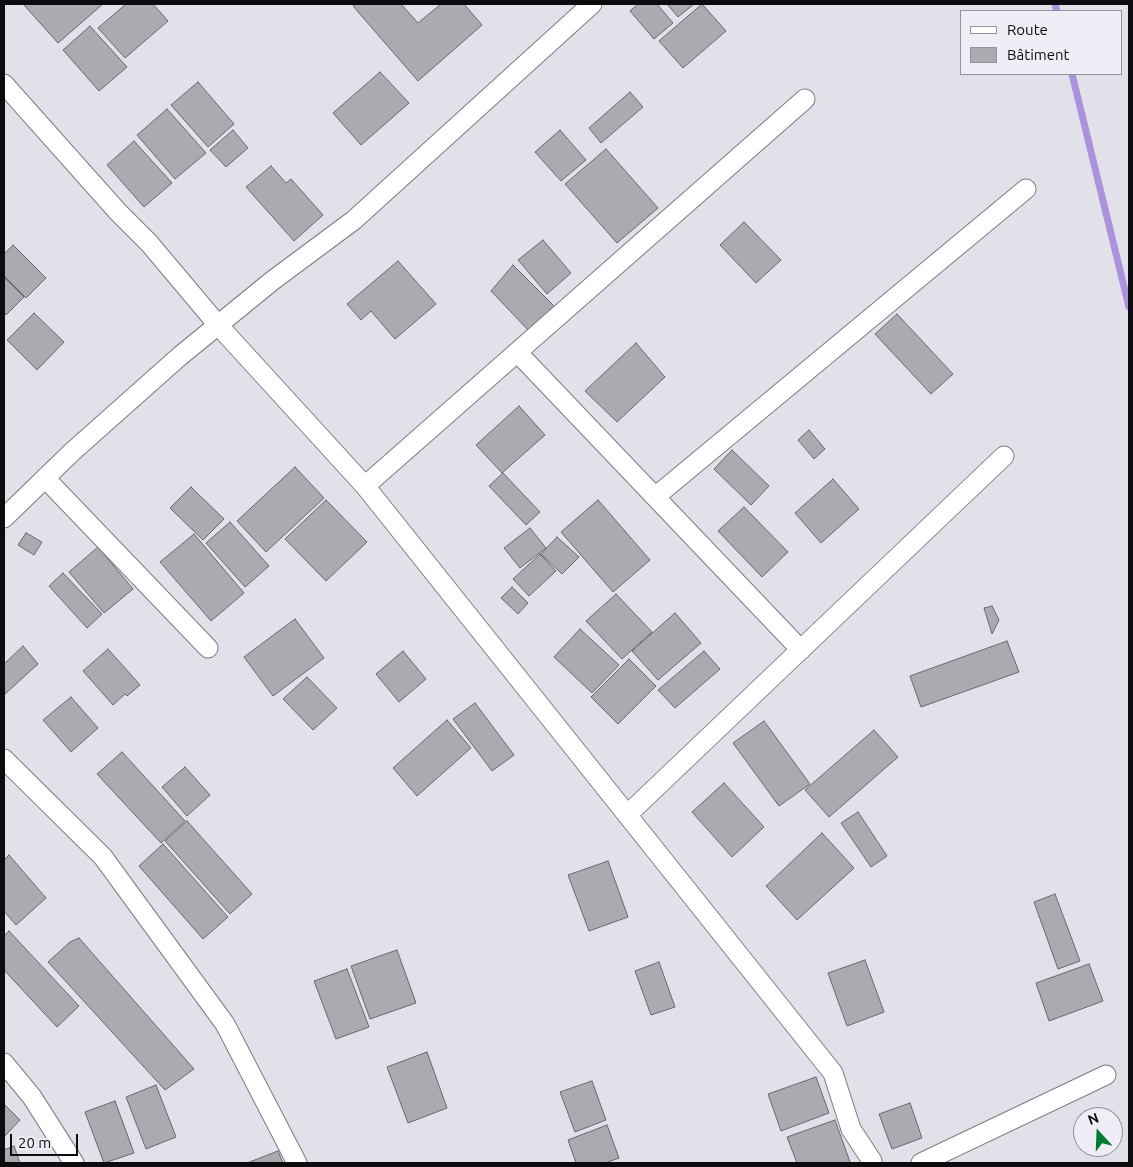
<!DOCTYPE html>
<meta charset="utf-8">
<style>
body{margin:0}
#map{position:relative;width:1133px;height:1167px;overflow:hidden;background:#e2e0e8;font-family:Ubuntu,sans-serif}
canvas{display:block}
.frame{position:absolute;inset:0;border:5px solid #0c0b0e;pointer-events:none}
.legend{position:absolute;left:960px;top:10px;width:162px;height:65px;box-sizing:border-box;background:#efedf5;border:1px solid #949399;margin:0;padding:6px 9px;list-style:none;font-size:15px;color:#0c0b0e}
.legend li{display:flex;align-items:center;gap:10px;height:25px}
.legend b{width:25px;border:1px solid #949399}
.north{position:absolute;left:1073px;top:1107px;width:50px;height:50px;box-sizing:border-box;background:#efedf5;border:1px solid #949399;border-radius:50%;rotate:340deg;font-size:14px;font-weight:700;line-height:20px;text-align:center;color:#0c0b0e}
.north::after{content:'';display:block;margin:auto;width:18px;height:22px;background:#007b33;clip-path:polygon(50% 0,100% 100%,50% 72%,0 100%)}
.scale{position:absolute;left:10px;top:1134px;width:68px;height:22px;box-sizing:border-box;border:2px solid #0c0b0e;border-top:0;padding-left:6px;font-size:15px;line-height:18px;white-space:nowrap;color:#0c0b0e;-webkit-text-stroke:4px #efedf5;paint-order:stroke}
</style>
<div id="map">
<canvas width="1133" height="1167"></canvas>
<div class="frame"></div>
<ul class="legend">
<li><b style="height:6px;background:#fff"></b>Route</li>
<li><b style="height:14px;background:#acaab1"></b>Bâtiment</li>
</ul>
<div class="north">N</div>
<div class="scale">20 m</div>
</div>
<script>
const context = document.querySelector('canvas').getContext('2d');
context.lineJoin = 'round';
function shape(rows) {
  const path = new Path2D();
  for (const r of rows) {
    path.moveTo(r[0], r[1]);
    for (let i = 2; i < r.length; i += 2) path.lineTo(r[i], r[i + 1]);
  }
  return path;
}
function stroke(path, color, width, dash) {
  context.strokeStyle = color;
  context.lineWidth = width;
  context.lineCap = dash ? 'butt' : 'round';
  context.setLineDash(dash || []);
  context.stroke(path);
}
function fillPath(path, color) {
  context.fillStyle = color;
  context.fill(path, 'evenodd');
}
stroke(shape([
 [1055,4,1057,11],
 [1072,74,1129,307]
]), '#ab92dc', 7);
const building = shape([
 [23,4,103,4,58,43,23,4],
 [126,4,153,4,168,21,125,58,98,28,126,4],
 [356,4,401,4,418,23,441,4,464,4,482,25,418,81,353,6,356,4],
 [638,4,657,4,673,23,654,39,630,11,638,4],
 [667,4,694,4,678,17,667,4],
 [702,4,726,31,683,68,659,41,702,4],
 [90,26,127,67,99,91,63,50,90,26],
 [380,72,409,103,361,145,333,113,380,72],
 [198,82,234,124,208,147,171,105,198,82],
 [630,92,643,107,601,143,589,128,630,92],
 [167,109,206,153,175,179,137,135,167,109],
 [233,130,248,148,226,167,210,150,233,130],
 [560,130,586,160,561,181,535,152,560,130],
 [134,141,172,183,144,207,107,165,134,141],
 [606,149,658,208,617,243,565,184,606,149],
 [271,166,286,183,291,179,323,215,294,241,246,187,271,166],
 [744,222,781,260,756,283,720,245,744,222],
 [543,240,571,273,547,294,518,260,543,240],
 [13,245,46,278,26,298,4,276,4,254,13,245],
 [398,261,436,304,395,339,371,311,361,320,347,304,398,261],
 [513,265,555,307,530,332,491,291,513,265],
 [4,277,24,297,6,315,4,312,4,277],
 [34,313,64,342,37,370,7,340,34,313],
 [897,314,953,374,931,394,875,334,897,314],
 [636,343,665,377,617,422,585,391,636,343],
 [519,406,545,435,502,473,476,445,519,406],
 [809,430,825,449,814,459,798,440,809,430],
 [732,450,769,486,751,505,714,469,732,450],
 [295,467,324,498,266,552,237,521,295,467],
 [503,473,540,512,526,525,489,486,503,473],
 [833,479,859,509,821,543,795,513,833,479],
 [191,487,224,519,203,540,170,508,191,487],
 [326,500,367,542,326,581,285,539,326,500],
 [598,500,650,560,613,592,561,532,598,500],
 [744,507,788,552,762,577,718,531,744,507],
 [230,522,269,566,245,587,206,543,230,522],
 [530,528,546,548,520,568,504,548,530,528],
 [26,533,42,542,34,555,18,545,26,533],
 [194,534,244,593,211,621,160,562,194,534],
 [557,537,579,557,562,574,541,554,557,537],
 [98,547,133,589,104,613,69,572,98,547],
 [540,554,556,571,529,596,513,579,540,554],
 [63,573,102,614,87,628,49,586,63,573],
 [512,587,528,603,518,614,501,598,512,587],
 [616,594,652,632,622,659,586,621,616,594],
 [992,606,999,620,992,634,984,608,992,606],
 [675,613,701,643,658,680,632,651,675,613],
 [295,619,324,658,273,696,244,657,295,619],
 [580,629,619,665,592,693,554,657,580,629],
 [1007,641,1019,672,921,707,910,676,1007,641],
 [23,646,38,664,4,695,4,664,23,646],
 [108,649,140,685,127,696,125,694,113,705,83,671,108,649],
 [403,651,426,679,399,702,376,674,403,651],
 [704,651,720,669,675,708,658,690,704,651],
 [629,659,656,686,618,724,591,697,629,659],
 [307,677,337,708,313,730,283,699,307,677],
 [71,697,98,728,71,752,43,720,71,697],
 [475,703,514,755,492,771,453,719,475,703],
 [447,720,471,748,417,796,393,768,447,720],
 [764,721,810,784,779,806,733,743,764,721],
 [874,730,898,757,829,817,805,790,874,730],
 [122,752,185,821,161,843,97,774,122,752],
 [185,767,210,795,187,816,162,787,185,767],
 [724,783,764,827,732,857,692,812,724,783],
 [858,812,887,856,871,867,841,823,858,812],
 [187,821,252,894,230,914,165,841,187,821],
 [822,833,854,868,797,920,766,886,822,833],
 [163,844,228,917,203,939,139,866,163,844],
 [9,855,46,898,16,925,4,911,4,860,9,855],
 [608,861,628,917,589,931,568,875,608,861],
 [1055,894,1080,961,1058,969,1034,902,1055,894],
 [9,931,79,1006,57,1027,4,970,4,936,9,931],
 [79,938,194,1069,165,1090,48,962,70,942,79,938],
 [397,950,416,1003,370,1019,351,966,397,950],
 [865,960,884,1012,847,1026,828,973,865,960],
 [659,962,675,1007,651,1015,635,971,659,962],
 [1089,964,1103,1001,1049,1021,1036,983,1089,964],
 [347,969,369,1027,336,1039,314,981,347,969],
 [427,1052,447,1108,408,1123,387,1067,427,1052],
 [816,1077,829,1113,781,1131,768,1094,816,1077],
 [592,1081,606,1120,575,1132,560,1092,592,1081],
 [156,1085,176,1137,146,1149,126,1097,156,1085],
 [115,1101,134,1153,104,1163,85,1112,115,1101],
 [910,1103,922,1138,892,1149,879,1114,910,1103],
 [4,1104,20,1120,4,1137,4,1104],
 [835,1120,850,1162,846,1163,797,1163,787,1137,835,1120],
 [607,1125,619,1158,605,1163,576,1163,568,1140,607,1125],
 [14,1146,20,1163,4,1163,4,1150,14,1146],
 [278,1151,283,1163,247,1163,278,1151]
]);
fillPath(building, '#acaab1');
stroke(building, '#69666e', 1);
const minor = shape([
 [4,84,118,212,149,243,218,325,365,486,833,1073,851,1129,872,1161,871,1163],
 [517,352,801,650],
 [45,478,208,648],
 [365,486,805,99],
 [655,497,1026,189],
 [4,518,72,452,180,356,272,281,354,220,592,4],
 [4,759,103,857,225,1024,297,1163],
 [627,815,1004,456],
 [4,1063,32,1097,74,1163],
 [921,1163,1106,1075]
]);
stroke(minor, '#7d7b83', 21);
stroke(minor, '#fff', 19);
</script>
